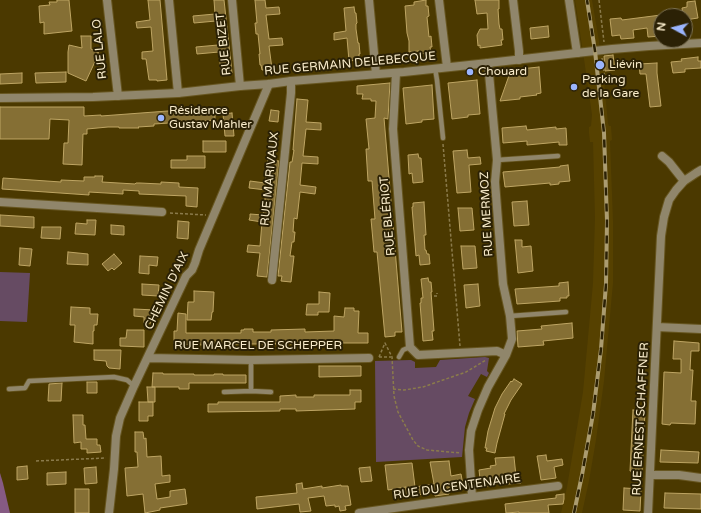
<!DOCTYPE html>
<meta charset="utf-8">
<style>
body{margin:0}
#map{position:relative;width:701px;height:513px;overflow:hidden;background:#4b3900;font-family:"Varela Round",sans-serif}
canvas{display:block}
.north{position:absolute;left:653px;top:8px;width:40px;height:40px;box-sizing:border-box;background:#2b2105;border:1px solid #7d7254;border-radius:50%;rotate:277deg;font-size:11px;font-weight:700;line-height:16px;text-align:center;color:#f9eccb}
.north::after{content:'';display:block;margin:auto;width:14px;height:18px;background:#9bb5fd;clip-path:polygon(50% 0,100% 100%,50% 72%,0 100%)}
</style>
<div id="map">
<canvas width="701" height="513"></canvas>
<div class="north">N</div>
</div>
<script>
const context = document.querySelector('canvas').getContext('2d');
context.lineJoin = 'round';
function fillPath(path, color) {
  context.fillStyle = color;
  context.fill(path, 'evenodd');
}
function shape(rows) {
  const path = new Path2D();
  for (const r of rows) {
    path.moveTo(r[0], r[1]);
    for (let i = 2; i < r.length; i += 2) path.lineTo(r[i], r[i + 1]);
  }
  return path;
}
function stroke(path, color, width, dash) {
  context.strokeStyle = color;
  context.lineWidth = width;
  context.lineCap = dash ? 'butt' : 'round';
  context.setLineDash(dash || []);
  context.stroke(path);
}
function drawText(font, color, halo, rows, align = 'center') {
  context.font = font + ' "Varela Round",sans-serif';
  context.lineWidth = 4;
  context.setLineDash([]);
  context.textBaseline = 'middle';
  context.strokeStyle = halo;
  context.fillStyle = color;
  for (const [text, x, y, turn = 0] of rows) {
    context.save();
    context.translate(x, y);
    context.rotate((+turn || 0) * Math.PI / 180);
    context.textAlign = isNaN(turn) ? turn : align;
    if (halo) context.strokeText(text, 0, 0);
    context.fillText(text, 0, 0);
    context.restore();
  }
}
fillPath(shape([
 [575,0,592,0,599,41,599,56,603,56,607,82,604,82,608,123,609,126,611,126,612,140,610,141,613,221,613,283,604,381,596,440,589,481,582,513,561,513,567,487,583,392,593,283,595,218,593,142,590,142,589,133,589,127,591,126,592,115,583,52]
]), '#564100');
fillPath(shape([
 [0,272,30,273,27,322,0,321],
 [485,357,489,358,487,371,489,373,487,377,481,374,468,396,475,399,469,413,465,427,462,457,376,462,375,361,411,360,415,362,415,368,436,367,440,360]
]), '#664b63');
fillPath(shape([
 [0,473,3,483,10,513,0,513]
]), '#865a83');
const building = shape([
 [57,0,69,0,72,31,44,34,44,22,40,23,39,6,50,5,49,2,57,2,57,0],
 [148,0,160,0,167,80,157,81,157,80,149,80,146,59,142,59,142,52,153,51,151,27,137,28,136,22,150,20,148,0],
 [214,0,224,0,232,73,221,74,219,52,197,54,196,47,218,45,216,21,194,23,193,16,215,14,214,0],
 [255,0,265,0,266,8,279,7,280,14,266,15,269,39,282,38,283,45,269,46,272,69,262,70,261,65,260,65,259,54,260,54,258,34,256,34,255,23,257,23,255,0],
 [426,0,426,6,428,6,429,16,427,17,429,37,431,36,432,47,430,47,431,53,419,54,419,51,409,52,409,41,407,33,405,6,414,5,414,2,426,0],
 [475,0,499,0,499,9,498,9,499,24,500,29,502,29,503,40,501,40,502,45,480,48,480,45,478,46,477,35,480,29,488,29,487,13,477,14,475,0],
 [695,1,698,18,685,20,685,16,683,16,682,8,687,7,687,2,695,1],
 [354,7,355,13,356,13,357,23,356,24,356,29,358,43,359,43,360,54,359,54,359,60,349,61,347,38,334,40,334,33,346,31,344,8,354,7],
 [661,15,661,36,648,37,647,28,633,30,634,38,621,39,620,35,612,36,610,19,621,18,622,20,661,15],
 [548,26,549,37,531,39,530,28,548,26],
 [81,36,91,36,91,49,99,53,86,81,68,73,68,52,69,45,82,48,81,36],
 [613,55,615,70,605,71,604,56,613,55],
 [698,57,698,61,701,61,701,68,685,69,685,72,673,73,671,62,682,61,681,59,698,57],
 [657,63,657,73,661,106,650,107,646,74,640,74,639,64,657,63],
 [539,67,541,93,536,94,537,95,520,97,520,99,500,101,511,70,539,67],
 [66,72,66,82,36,83,35,73,66,72],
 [22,73,22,83,0,84,0,74,22,73],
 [477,80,480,114,468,115,468,117,452,119,448,83,477,80],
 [390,83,388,119,384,118,402,332,395,332,395,336,385,337,377,252,374,252,371,219,375,219,372,181,368,181,366,149,369,149,366,119,375,118,376,101,371,101,371,99,362,99,363,94,357,94,357,86,390,83],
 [432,85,434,119,422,120,422,122,406,124,403,88,432,85],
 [297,99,308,100,306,122,321,123,321,130,306,129,303,156,318,157,318,164,302,163,300,185,316,187,315,194,300,192,297,219,294,218,293,232,295,232,294,242,292,242,290,256,294,256,291,282,281,281,282,276,278,276,290,162,292,162,294,150,293,150,297,99],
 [0,107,84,107,84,116,101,115,101,116,208,108,208,109,215,108,215,120,204,121,204,122,174,124,169,123,154,124,154,126,138,127,139,128,119,128,119,127,108,127,87,129,87,134,83,134,82,165,63,164,64,143,68,143,69,120,50,119,49,139,0,139,0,107],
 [271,110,279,111,278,122,269,121,271,110],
 [232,113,234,136,225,136,223,114,232,113],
 [526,126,527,130,556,127,556,129,566,128,567,145,559,145,559,142,527,145,527,141,503,143,502,128,526,126],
 [203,141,226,141,226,152,203,152,203,141],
 [467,150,468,158,480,157,481,164,469,165,471,192,457,193,453,151,467,150],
 [418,154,419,158,421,158,423,182,413,183,412,173,409,174,408,155,418,154],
 [187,156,205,156,205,168,171,168,171,160,187,160,187,156],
 [268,160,279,161,267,277,257,276,260,253,247,252,248,245,260,246,262,222,249,220,250,217,250,214,263,215,266,190,249,188,250,181,265,183,268,160],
 [568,165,570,181,559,182,559,184,550,185,550,183,505,187,503,172,560,167,560,166,568,165],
 [95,176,103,176,102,182,135,184,136,183,140,183,161,184,161,182,179,183,179,187,198,188,197,207,186,206,186,196,139,194,139,191,123,190,123,194,89,192,89,195,2,189,3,178,61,182,61,180,84,181,84,177,95,177,95,176],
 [527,201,529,225,514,226,512,202,527,201],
 [424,202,426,235,424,235,425,250,426,250,427,254,429,254,430,264,420,265,419,255,416,256,412,207,413,207,413,203,424,202],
 [458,208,472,208,474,230,460,231,458,208],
 [0,215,34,217,34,228,0,226,0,215],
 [87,220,96,220,95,235,75,234,76,223,87,224,87,220],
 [178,221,189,222,188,239,177,238,178,221],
 [111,225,124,226,124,235,111,234,111,225],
 [42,227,61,227,60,239,41,238,42,227],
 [515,240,522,240,522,247,531,246,533,271,518,273,515,240],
 [461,246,475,246,477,268,463,269,461,246],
 [20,248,32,249,30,266,19,265,20,248],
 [68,252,88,254,88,265,67,264,68,252],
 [114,254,122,263,114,270,112,268,108,271,102,264,114,254],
 [140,256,158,257,157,266,149,265,149,274,139,273,140,256],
 [428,278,429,282,431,282,432,292,431,292,434,331,432,331,433,340,423,341,420,303,421,303,421,298,423,298,421,279,428,278],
 [568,282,569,296,567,296,567,298,560,298,560,301,517,304,515,289,559,286,559,283,568,282],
 [142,284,159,285,158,296,142,295,142,284],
 [478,284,480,306,466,308,464,285,478,284],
 [194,291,214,292,213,312,212,312,211,320,187,320,188,302,194,302,194,291],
 [319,292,330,293,329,312,318,312,318,315,306,315,307,304,319,304,319,292],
 [71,307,90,308,90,314,98,314,97,325,94,325,94,331,93,331,93,344,74,342,75,325,70,325,71,307],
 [345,308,354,308,354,311,359,311,358,333,368,333,368,343,340,343,340,341,324,342,324,343,311,343,290,344,290,343,276,343,276,344,230,344,230,343,204,343,204,345,174,344,174,331,177,331,178,313,186,314,186,333,241,333,241,330,244,330,244,329,253,329,253,332,271,332,271,330,305,329,305,332,334,331,334,316,344,317,345,308],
 [134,309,155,310,154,323,144,323,144,317,134,316,134,309],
 [572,323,573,338,543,341,544,345,518,347,517,331,542,329,541,326,572,323],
 [127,330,144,330,144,347,120,346,120,338,126,338,127,330],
 [674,341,699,343,699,351,691,351,690,370,693,370,691,401,696,401,695,424,671,423,670,425,662,424,664,372,681,373,681,359,673,359,674,341],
 [94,350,121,350,120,369,109,368,107,366,106,361,94,360,94,350],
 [319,366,361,366,361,376,319,377,319,366],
 [153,373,163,373,163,374,194,374,194,375,214,375,214,374,223,374,223,375,246,375,246,383,189,383,189,389,179,389,179,387,152,387,153,373],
 [514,379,522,384,511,400,504,414,505,414,497,443,495,453,486,451,487,448,485,448,488,431,495,408,502,394,511,381,512,382,514,379],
 [87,382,97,382,97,393,87,393,87,382],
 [62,383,61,401,48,401,49,384,62,383],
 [147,387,155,387,155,402,148,402,147,387],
 [350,390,361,390,361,402,355,402,355,409,296,411,296,409,280,409,280,411,208,412,208,404,218,404,218,402,280,402,280,396,296,395,296,397,314,397,314,395,350,395,350,390],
 [139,402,153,402,153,416,148,416,148,421,139,421,139,402],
 [633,410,645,411,642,472,630,471,633,410],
 [73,415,83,415,83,425,85,425,86,439,97,439,97,445,100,445,101,452,87,453,87,449,81,449,81,442,74,443,73,415],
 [135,432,143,432,144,439,146,438,147,457,161,456,162,476,170,475,170,482,155,484,157,499,170,497,170,491,185,489,187,504,160,508,160,510,145,513,143,494,127,496,125,468,138,467,137,452,135,452,135,432],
 [661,450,699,452,698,463,660,462,661,450],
 [546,455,547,461,562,459,563,465,554,467,556,478,541,480,537,456,546,455],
 [514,457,516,476,520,476,521,483,508,484,507,479,494,481,494,485,481,487,479,470,491,468,490,466,496,465,495,458,514,457],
 [449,461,451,476,461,474,463,485,448,488,449,494,435,496,435,492,418,495,417,494,402,495,401,490,406,489,406,487,388,490,385,465,412,463,415,487,434,484,430,462,449,461],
 [27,466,28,479,17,480,17,467,27,466],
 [96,467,97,483,85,484,84,468,96,467],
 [370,467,372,481,361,482,359,468,370,467],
 [66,472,66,484,47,485,47,473,66,472],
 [302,483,303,489,322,486,322,488,341,485,341,486,348,486,351,505,345,506,346,510,340,511,339,506,335,507,335,505,326,506,324,496,308,498,311,511,300,512,299,504,257,509,256,497,297,493,296,484,302,483],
 [624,488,641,489,640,511,623,510,624,488],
 [75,489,89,489,89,513,75,513,75,489],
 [665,493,701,494,701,509,664,508,665,493],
 [564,494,564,499,563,504,548,505,549,513,519,513,519,512,506,513,505,504,556,498,556,495,564,494]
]);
fillPath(building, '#856f34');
stroke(building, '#bea563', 1);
const service = shape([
 [435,68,437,80,443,138],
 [497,160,558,156],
 [510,316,566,312],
 [399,357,403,350,410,347],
 [9,389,25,388,29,381,114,377,127,380,134,386],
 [251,391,271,392],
 [224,392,251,391,251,360]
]);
const minor = shape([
 [107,0,118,96],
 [169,0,178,93],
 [232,0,240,86],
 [369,0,376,74],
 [439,0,447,67],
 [513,0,519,51,519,60],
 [569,0,577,53],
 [396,73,393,129,410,347,418,355,497,351,506,355],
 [662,156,669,162,684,181],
 [0,202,162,212],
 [272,280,291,93,291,81],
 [657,327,701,329],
 [148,358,251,360,369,358],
 [650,475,679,475,701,478],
 [472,497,469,450,471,431,478,410,488,387,506,355,512,339,510,316,503,284,495,182,497,160,488,63],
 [109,513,114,469,116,436,120,418,134,386,186,276,192,270,195,263,199,250,269,84],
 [359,513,472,497,558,486],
 [648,513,661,236,664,217,669,200,676,190,684,181,696,173,701,170]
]);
const tertiary = shape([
 [0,98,93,97,178,93,240,86,269,84,291,81,404,72,488,63,612,49,649,46,701,43]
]);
stroke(service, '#675620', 6);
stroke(minor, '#675620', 10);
stroke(tertiary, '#675620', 10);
stroke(shape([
 [599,0,604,42],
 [602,58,605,79,604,81],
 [443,144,460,346],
 [170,213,206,215],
 [434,296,437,296,437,293],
 [379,357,385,343,392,357,394,396,398,412,413,440,418,446,427,450,461,453],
 [379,357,391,357],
 [393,389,404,390,423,387,466,372,486,360],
 [36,461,106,458]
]), '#8b7b4b', 1.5, [3, 2]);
stroke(service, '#90866b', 4.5);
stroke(minor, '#90866b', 8);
stroke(tertiary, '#90866b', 8);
const rail = shape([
 [574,513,582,475,593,414,601,349,606,284,607,221,604,133,595,51,587,0]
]);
stroke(rail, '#ab9c70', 4);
stroke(rail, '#2b2105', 2.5, [8]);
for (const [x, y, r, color] of [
 [600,65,5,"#9bb5fd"],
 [470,72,4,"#9bb5fd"],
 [574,87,4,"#9bb5fd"],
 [161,118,4,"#9bb5fd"]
]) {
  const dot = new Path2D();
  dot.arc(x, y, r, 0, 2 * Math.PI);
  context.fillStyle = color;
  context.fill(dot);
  stroke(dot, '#2b2105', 1.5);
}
drawText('12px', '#f9eccb', '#2b2105', [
 ["RUE BIZET",224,44,-96],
 ["RUE LALO",100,49,-96],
 ["RUE GERMAIN DELEBECQUE",350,64,-5],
 ["RUE MARIVAUX",270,179,-84],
 ["RUE MERMOZ",487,214,-93],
 ["RUE BLÉRIOT",388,216,-95],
 ["CHEMIN D'AIX",167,291,-64],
 ["RUE MARCEL DE SCHEPPER",258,346],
 ["RUE ERNEST SCHAFFNER",641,419,-87],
 ["RUE DU CENTENAIRE",457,487,-8]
]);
drawText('12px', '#f9eccb', '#2b2105', [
 ["Liévin",609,65],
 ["Chouard",478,72],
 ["Parking",582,80],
 ["de la Gare",582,94],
 ["Résidence",169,111],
 ["Gustav Mahler",169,125]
], 'left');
</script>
